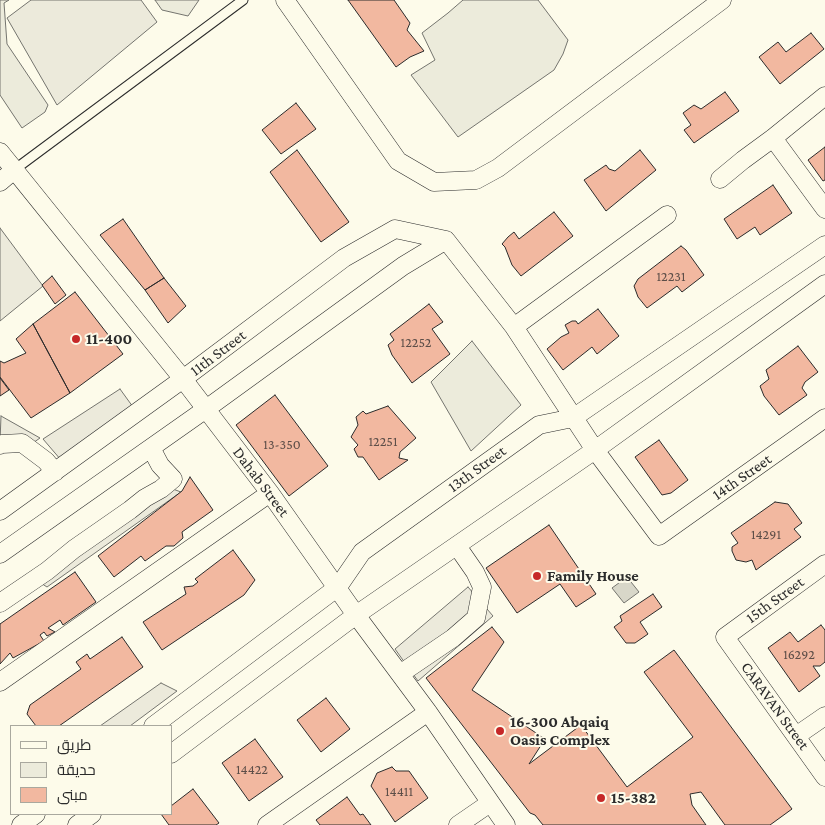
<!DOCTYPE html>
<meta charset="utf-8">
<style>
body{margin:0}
#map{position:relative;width:825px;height:825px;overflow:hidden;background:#fdfbea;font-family:"Crimson Pro",Cairo,serif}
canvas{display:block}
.legend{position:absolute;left:10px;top:725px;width:162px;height:90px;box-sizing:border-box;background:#fdfbea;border:1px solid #a9a89e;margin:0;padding:6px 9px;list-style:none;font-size:15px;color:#2b2b2b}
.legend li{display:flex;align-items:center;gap:10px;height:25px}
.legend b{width:25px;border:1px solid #a9a89e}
</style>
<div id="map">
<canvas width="825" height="825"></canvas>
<ul class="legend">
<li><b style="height:6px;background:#fdfbea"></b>طريق</li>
<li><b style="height:14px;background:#ecebdb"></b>حديقة</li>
<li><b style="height:14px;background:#f2b8a0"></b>مبنى</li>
</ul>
</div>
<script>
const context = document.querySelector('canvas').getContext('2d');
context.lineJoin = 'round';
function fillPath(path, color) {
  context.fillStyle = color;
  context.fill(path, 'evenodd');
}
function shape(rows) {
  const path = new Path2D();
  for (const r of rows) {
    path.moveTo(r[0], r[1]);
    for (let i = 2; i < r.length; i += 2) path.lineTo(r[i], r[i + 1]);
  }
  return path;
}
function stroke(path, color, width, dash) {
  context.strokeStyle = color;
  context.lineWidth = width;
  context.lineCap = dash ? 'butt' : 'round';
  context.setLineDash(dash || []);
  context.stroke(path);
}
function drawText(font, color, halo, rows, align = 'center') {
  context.font = font + ' "Crimson Pro",serif';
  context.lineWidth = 4;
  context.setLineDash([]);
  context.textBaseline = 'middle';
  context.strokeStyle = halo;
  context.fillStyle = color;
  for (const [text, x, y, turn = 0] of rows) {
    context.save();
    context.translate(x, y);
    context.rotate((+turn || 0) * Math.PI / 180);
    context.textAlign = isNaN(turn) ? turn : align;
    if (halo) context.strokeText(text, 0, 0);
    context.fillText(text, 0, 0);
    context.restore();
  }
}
const green = shape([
 [0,0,9,0,4,3,7,44,48,105,45,112,22,128,0,95,0,0],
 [155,0,199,0,188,16,162,10,155,0],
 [463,0,538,0,568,40,563,54,554,70,458,137,411,75,435,60,422,33,448,13,463,0],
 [472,341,521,405,471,451,431,382,472,341]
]);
fillPath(green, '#ecebdb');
stroke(green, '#74746e', 1);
const parking = shape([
 [31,0,141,0,157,22,57,105,7,18,31,0],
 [0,228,43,286,0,321,0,228],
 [120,389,133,407,61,460,43,439,120,389],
 [1,416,40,438,30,445,0,442,1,416],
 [159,484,181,492,47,587,30,576,159,484],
 [468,587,493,616,418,681,395,649,468,587],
 [161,683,177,691,130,726,100,726,161,683]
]);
fillPath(parking, '#eceadb');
stroke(parking, '#74746e', 1);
const water = shape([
 [627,577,639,592,624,603,612,588,627,577]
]);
fillPath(water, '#d8d7c9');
stroke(water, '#74746e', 1);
const building = shape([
 [348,0,394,0,410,23,407,30,424,51,410,57,396,67,348,0],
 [811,33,824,49,780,84,759,57,778,42,786,52,811,33],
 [725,92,739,111,694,143,684,130,691,125,683,113,694,105,701,109,725,92],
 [296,103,316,129,281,154,262,130,296,103],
 [825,147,825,180,823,181,808,160,825,147],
 [297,150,349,222,321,242,270,172,297,150],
 [640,150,656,170,606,211,584,180,606,165,609,169,615,171,640,150],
 [773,185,792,213,760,235,755,227,737,239,724,219,773,185],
 [554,212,573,236,521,276,512,265,505,247,502,244,508,237,514,232,519,239,554,212],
 [123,219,164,278,145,290,100,235,123,219],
 [681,246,686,250,704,275,682,292,677,286,647,308,638,297,634,286,638,279,681,246],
 [52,276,66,295,55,304,42,285,52,276],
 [164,278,186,306,168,323,145,290,164,278],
 [75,292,123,354,70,393,33,324,75,292],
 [429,304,443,322,432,329,450,354,412,383,392,355,388,345,394,340,390,334,429,304],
 [598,309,619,336,597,354,592,347,563,370,547,349,561,337,569,333,565,325,572,321,576,321,578,324,598,309],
 [33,324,70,393,31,418,0,377,0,361,4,363,26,353,16,339,33,324],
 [798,346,818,372,805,382,802,388,807,395,779,415,764,396,760,386,769,379,766,370,798,346],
 [0,378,9,390,0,396,0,378],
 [275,395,328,466,289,496,236,425,275,395],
 [388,406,416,438,400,452,399,458,408,460,379,480,363,457,358,457,354,449,358,445,351,437,358,425,356,417,363,411,366,414,388,406],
 [659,440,688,480,671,493,662,495,635,457,659,440],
 [190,477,213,510,182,532,183,538,174,546,166,546,145,561,141,556,114,577,98,556,182,491,190,477],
 [775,502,788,504,802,523,794,529,801,537,756,570,752,560,746,562,736,560,732,551,732,547,738,543,731,533,775,502],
 [549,525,596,594,576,607,560,584,517,613,486,568,549,525],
 [233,550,255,580,244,595,162,650,143,622,186,594,184,587,193,586,198,582,195,579,233,550],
 [75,572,96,602,63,625,60,620,48,628,55,632,47,636,44,632,40,635,44,641,13,658,10,653,0,664,0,624,75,572],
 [653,594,662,607,640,622,648,634,635,643,626,643,614,627,622,621,620,616,653,594],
 [821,625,825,630,825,662,820,666,813,666,820,676,799,692,768,648,790,632,798,642,821,625],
 [492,627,504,642,472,690,545,739,529,764,581,725,627,787,693,737,644,672,674,650,792,809,770,825,725,825,701,792,690,794,692,805,706,825,543,825,535,815,530,813,426,678,492,627],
 [122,637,143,667,59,726,36,726,27,714,30,705,81,669,76,662,87,654,90,659,122,637],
 [326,698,350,729,321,752,297,720,326,698],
 [255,739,283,777,249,801,222,763,255,739],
 [392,767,396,771,409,771,428,798,395,822,371,786,377,773,392,767],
 [193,789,219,823,216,825,169,825,161,814,171,814,171,806,193,789],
 [347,797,360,815,363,814,371,825,320,825,316,820,347,797]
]);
fillPath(building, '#f2b8a0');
stroke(building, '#2b2b2b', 1);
const lane = shape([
 [14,170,243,0]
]);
const street = shape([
 [285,0,398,161,434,182,476,180,498,168,722,0],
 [773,138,825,209],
 [0,152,183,379,270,493,356,615,428,712,506,825],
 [720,179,743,160,773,138,825,96],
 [0,182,14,170],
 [446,240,514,327,595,450,659,536,825,418],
 [514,327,667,215],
 [0,445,2,444,22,443,46,461,55,472],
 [0,511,183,379,344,258,395,229,446,240],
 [0,554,206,409,403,266,446,240],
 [825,564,725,637,825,777],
 [0,603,47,571,74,549,130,510,145,498,161,489,173,479,160,465,151,448],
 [400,674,453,638,476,618,482,587,475,572,457,546],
 [0,682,270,493],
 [153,726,338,587,362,552,539,425,573,418,825,245],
 [796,736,825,716],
 [171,754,356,615,595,450,825,284],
 [21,825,36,814],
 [77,825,92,814],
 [267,825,428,712],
 [458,825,490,803]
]);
stroke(lane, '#2b2b2b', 11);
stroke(street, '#2b2b2b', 19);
stroke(lane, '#fdfbea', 9);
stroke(street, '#fdfbea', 18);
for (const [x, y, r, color] of [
 [76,339,5,"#c62828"],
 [537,576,5,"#c62828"],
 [500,731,5,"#c62828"],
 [601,798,5,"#c62828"]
]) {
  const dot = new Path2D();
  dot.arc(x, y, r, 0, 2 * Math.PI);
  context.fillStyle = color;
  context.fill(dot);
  stroke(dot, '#fdfbea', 2);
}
drawText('14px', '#5d4e48', null, [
 ["12231",671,277],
 ["12252",416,343],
 ["12251",383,442],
 ["13-350",282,445],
 ["14291",766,535],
 ["16292",799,655],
 ["14422",252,770],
 ["14411",399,792]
]);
drawText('bold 16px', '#2b2b2b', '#fdfbea', [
 ["11-400",86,339],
 ["Family House",547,576],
 ["16-300 Abqaiq",510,722],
 ["Oasis Complex",510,740],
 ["15-382",611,798]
], 'left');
drawText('16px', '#2b2b2b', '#fdfbea', [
 ["11th Street",218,353,-37],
 ["13th Street",477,469,-36],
 ["14th Street",742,477,-35],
 ["Dahab Street",261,482,53],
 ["15th Street",775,600,-36],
 ["CARAVAN Street",775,706,54]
]);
</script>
